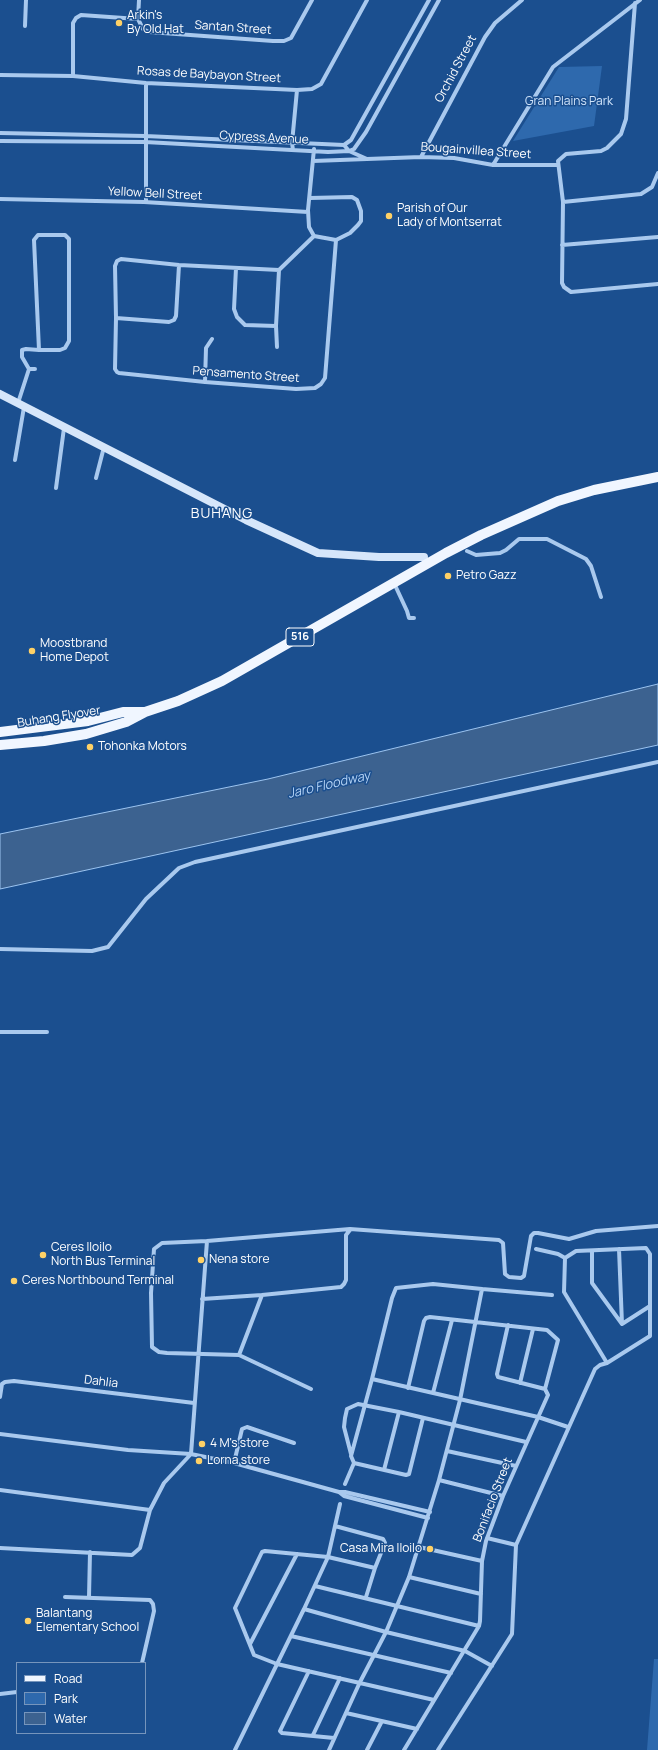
<!DOCTYPE html>
<style>
body{margin:0}
#map{position:relative;width:658px;height:1750px;overflow:hidden;background:#1b4f8f;font-family:Manrope,sans-serif}
canvas{display:block}
.legend{position:absolute;left:16px;top:1662px;width:130px;height:72px;box-sizing:border-box;background:#1b4f8f;border:1px solid #7695bc;margin:0;padding:5px 7px;list-style:none;font-size:12px;color:#fff}
.legend li{display:flex;align-items:center;gap:8px;height:20px}
.legend b{width:20px;border:1px solid #7695bc}
</style>
<div id="map">
<canvas width="658" height="1750"></canvas>
<ul class="legend">
<li><b style="height:5px;background:#f0f6ff"></b>Road</li>
<li><b style="height:11px;background:#2e69ad"></b>Park</li>
<li><b style="height:11px;background:#3c6290"></b>Water</li>
</ul>
</div>
<script>
const context = document.querySelector('canvas').getContext('2d');
context.lineJoin = 'round';
function fillPath(path, color) {
  context.fillStyle = color;
  context.fill(path, 'evenodd');
}
function shape(rows) {
  const path = new Path2D();
  for (const r of rows) {
    path.moveTo(r[0], r[1]);
    for (let i = 2; i < r.length; i += 2) path.lineTo(r[i], r[i + 1]);
  }
  return path;
}
function stroke(path, color, width, dash) {
  context.strokeStyle = color;
  context.lineWidth = width;
  context.lineCap = dash ? 'butt' : 'round';
  context.setLineDash(dash || []);
  context.stroke(path);
}
function drawText(font, color, halo, rows, align = 'center') {
  context.font = font + ' Manrope,sans-serif';
  context.lineWidth = 3;
  context.setLineDash([]);
  context.textBaseline = 'middle';
  context.strokeStyle = halo;
  context.fillStyle = color;
  for (const [text, x, y, turn = 0] of rows) {
    context.save();
    context.translate(x, y);
    context.rotate((+turn || 0) * Math.PI / 180);
    context.textAlign = isNaN(turn) ? turn : align;
    if (halo) context.strokeText(text, 0, 0);
    context.fillText(text, 0, 0);
    context.restore();
  }
}
fillPath(shape([
 [602,66,594,126,513,141,559,67],
 [654,1659,658,1659,658,1750,647,1750]
]), '#2e69ad');
const water = shape([
 [658,684,658,745,0,889,0,834,268,779,658,684]
]);
fillPath(water, '#3c6290');
stroke(water, '#9cc4f0', 1);
stroke(shape([
 [139,0,138,19,143,29,149,32,273,41,284,41,291,38,312,0],
 [635,3,626,119,621,134,607,148,601,151,566,154,558,161,563,202,562,283,564,287,571,292,658,284],
 [25,26,26,0],
 [0,75,73,76,146,83,297,90,312,89,321,84,367,0],
 [73,76,73,23,76,18,81,15,138,19],
 [0,133,145,136,344,145,351,140,429,0],
 [0,141,145,142,328,152,349,151,354,149,366,132,439,0],
 [344,145,349,151,367,159],
 [314,149,308,210,309,227,314,236,336,240],
 [293,150,292,143,297,90],
 [421,157,485,37,495,23,522,0],
 [313,161,421,157,454,158,493,165,558,165],
 [493,165,553,67,640,0],
 [0,199,144,202,308,212],
 [146,202,146,83],
 [563,202,641,194,652,187,658,173],
 [562,245,658,237],
 [236,268,234,309,237,317,245,325,276,326],
 [279,270,179,265,121,259,117,261,115,266,116,318,115,369,117,372,119,373,205,382,296,389,315,388,321,384,325,378,336,240,350,233,358,225,361,221,361,211,357,200,352,197,310,198],
 [116,318,169,322,174,320,176,316,179,265],
 [277,347,276,326,279,270,314,236],
 [29,369,35,369],
 [205,382,206,348,212,339],
 [18,403,29,369,22,357,22,350,26,349,39,350,60,350,65,348,69,341,69,239,65,235,38,235,34,240,39,350],
 [15,460,24,407],
 [96,478,104,447],
 [56,488,64,428],
 [467,551,476,555,500,553,506,550,519,539,547,539,586,559,591,566,601,597],
 [394,583,407,611,409,618,414,618],
 [0,949,92,951,108,947,146,899,179,868,195,862,658,762],
 [0,1032,47,1032],
 [207,1241,162,1243,154,1249,151,1293,152,1347,159,1352,167,1353,239,1355,311,1389],
 [536,1249,558,1254,565,1258],
 [619,1249,622,1324],
 [592,1251,592,1283,622,1324,650,1306],
 [482,1289,552,1295],
 [202,1299,262,1295],
 [508,1325,497,1374,498,1377,545,1389],
 [239,1355,262,1295,341,1287,344,1284,346,1280,346,1235,350,1230],
 [520,1383,533,1329],
 [433,1393,452,1320],
 [0,1397,2,1384,5,1382,14,1381,194,1403],
 [0,1434,128,1450,191,1454,234,1463,339,1492,345,1492,430,1512],
 [447,1451,516,1466],
 [351,1454,344,1427,345,1418,347,1409,358,1404,399,1412,526,1442],
 [234,1463,242,1429,247,1427,294,1443],
 [354,1463,406,1475,409,1474,423,1418],
 [384,1470,399,1412],
 [439,1480,503,1496],
 [345,1484,354,1463,351,1456,372,1379,538,1417,568,1427],
 [0,1490,150,1510],
 [339,1492,344,1496,428,1518],
 [340,1504,328,1557,304,1609,386,1632,465,1651,492,1666],
 [335,1526,383,1539,385,1543,375,1568,328,1557,265,1551,262,1552,235,1608,254,1655,277,1664,434,1700],
 [487,1538,516,1545],
 [419,1547,482,1561],
 [0,1548,132,1555,140,1548,150,1510,164,1483,191,1454,207,1241,350,1229,499,1240,503,1243,505,1274,509,1277,521,1278,524,1276,531,1236,534,1233,538,1233,569,1239,596,1231,658,1226],
 [409,1577,481,1594],
 [315,1586,479,1626],
 [65,1597,150,1600,153,1604,154,1611,142,1663],
 [89,1597,90,1552],
 [366,1597,375,1568],
 [291,1636,451,1673],
 [250,1644,297,1554],
 [309,1671,280,1731,282,1733,334,1738],
 [0,1694,17,1692],
 [346,1713,417,1729],
 [313,1735,340,1678],
 [235,1750,304,1609],
 [329,1750,360,1682,386,1632,409,1577,439,1480,460,1400,482,1289,433,1284,396,1288,392,1298,372,1379],
 [367,1750,382,1721],
 [404,1750,479,1626,480,1621,482,1561,486,1541,503,1496,548,1395,545,1389,558,1340,547,1330,430,1317,426,1318,424,1321,408,1388],
 [438,1750,512,1634,516,1545,595,1369,600,1365,607,1363,650,1336,650,1254,646,1248,576,1251,565,1258,564,1292,607,1363]
]), '#a9c9ee', 4);
stroke(shape([
 [0,394,246,520,318,553,379,557,424,557]
]), '#d6e6fa', 8);
stroke(shape([
 [0,732,88,721,123,712,143,712],
 [0,745,44,741,86,734,126,722,145,712,178,701,222,681,446,553,481,535,558,501,594,490,658,477]
]), '#f0f6ff', 10);
for (const [x, y, r, color] of [
 [119,23,4,"#ffd166"],
 [389,216,4,"#ffd166"],
 [448,576,4,"#ffd166"],
 [32,651,4,"#ffd166"],
 [90,747,4,"#ffd166"],
 [43,1255,4,"#ffd166"],
 [201,1260,4,"#ffd166"],
 [14,1281,4,"#ffd166"],
 [202,1444,4,"#ffd166"],
 [199,1461,4,"#ffd166"],
 [430,1549,4,"#ffd166"],
 [28,1621,4,"#ffd166"]
]) {
  const dot = new Path2D();
  dot.arc(x, y, r, 0, 2 * Math.PI);
  context.fillStyle = color;
  context.fill(dot);
  stroke(dot, '#1b4f8f', 1.5);
}
for (const [x, y, w] of [
 [300,637,28]
]) {
  const box = new Path2D();
  box.roundRect(x - w / 2, y - 9, w, 18, 3);
  context.fillStyle = '#1b4f8f';
  context.fill(box);
  stroke(box, '#fff', 1);
}
drawText('bold 11px', '#fff', null, [
 ["516",300,637]
]);
drawText('12px', '#fff', '#1b4f8f', [
 ["Arkin's",127,16],
 ["By Old Hat",127,30],
 ["Parish of Our",397,209],
 ["Lady of Montserrat",397,223],
 ["Petro Gazz",456,576],
 ["Moostbrand",40,644],
 ["Home Depot",40,658],
 ["Tohonka Motors",98,747],
 ["Ceres Iloilo",51,1248],
 ["North Bus Terminal",51,1262],
 ["Nena store",209,1260],
 ["Ceres Northbound Terminal",22,1281],
 ["4 M's store",210,1444],
 ["Lorna store",207,1461],
 ["Casa Mira Iloilo",422,1549,"right"],
 ["Balantang",36,1614],
 ["Elementary School",36,1628]
], 'left');
drawText('12px', '#fff', '#1b4f8f', [
 ["Santan Street",233,28,4],
 ["Orchid Street",456,69,-62],
 ["Rosas de Baybayon Street",209,75,3],
 ["Cypress Avenue",264,138,3],
 ["Bougainvillea Street",476,151,4],
 ["Yellow Bell Street",155,194,3],
 ["Pensamento Street",246,375,4],
 ["Buhang Flyover",59,717,-9],
 ["Dahlia",101,1382,7],
 ["Bonifacio Street",493,1500,-69]
]);
drawText('12px', '#cfe3fa', '#1b4f8f', [
 ["Gran Plains Park",569,102]
]);
drawText('italic 13px', '#b5d3f5', '#1b4f8f', [
 ["Jaro Floodway",329,785,-13]
]);
context.letterSpacing = '1px';
drawText('14px', '#fff', '#1b4f8f', [
 ["BUHANG",222,514]
]);
context.letterSpacing = '0px';
</script>
